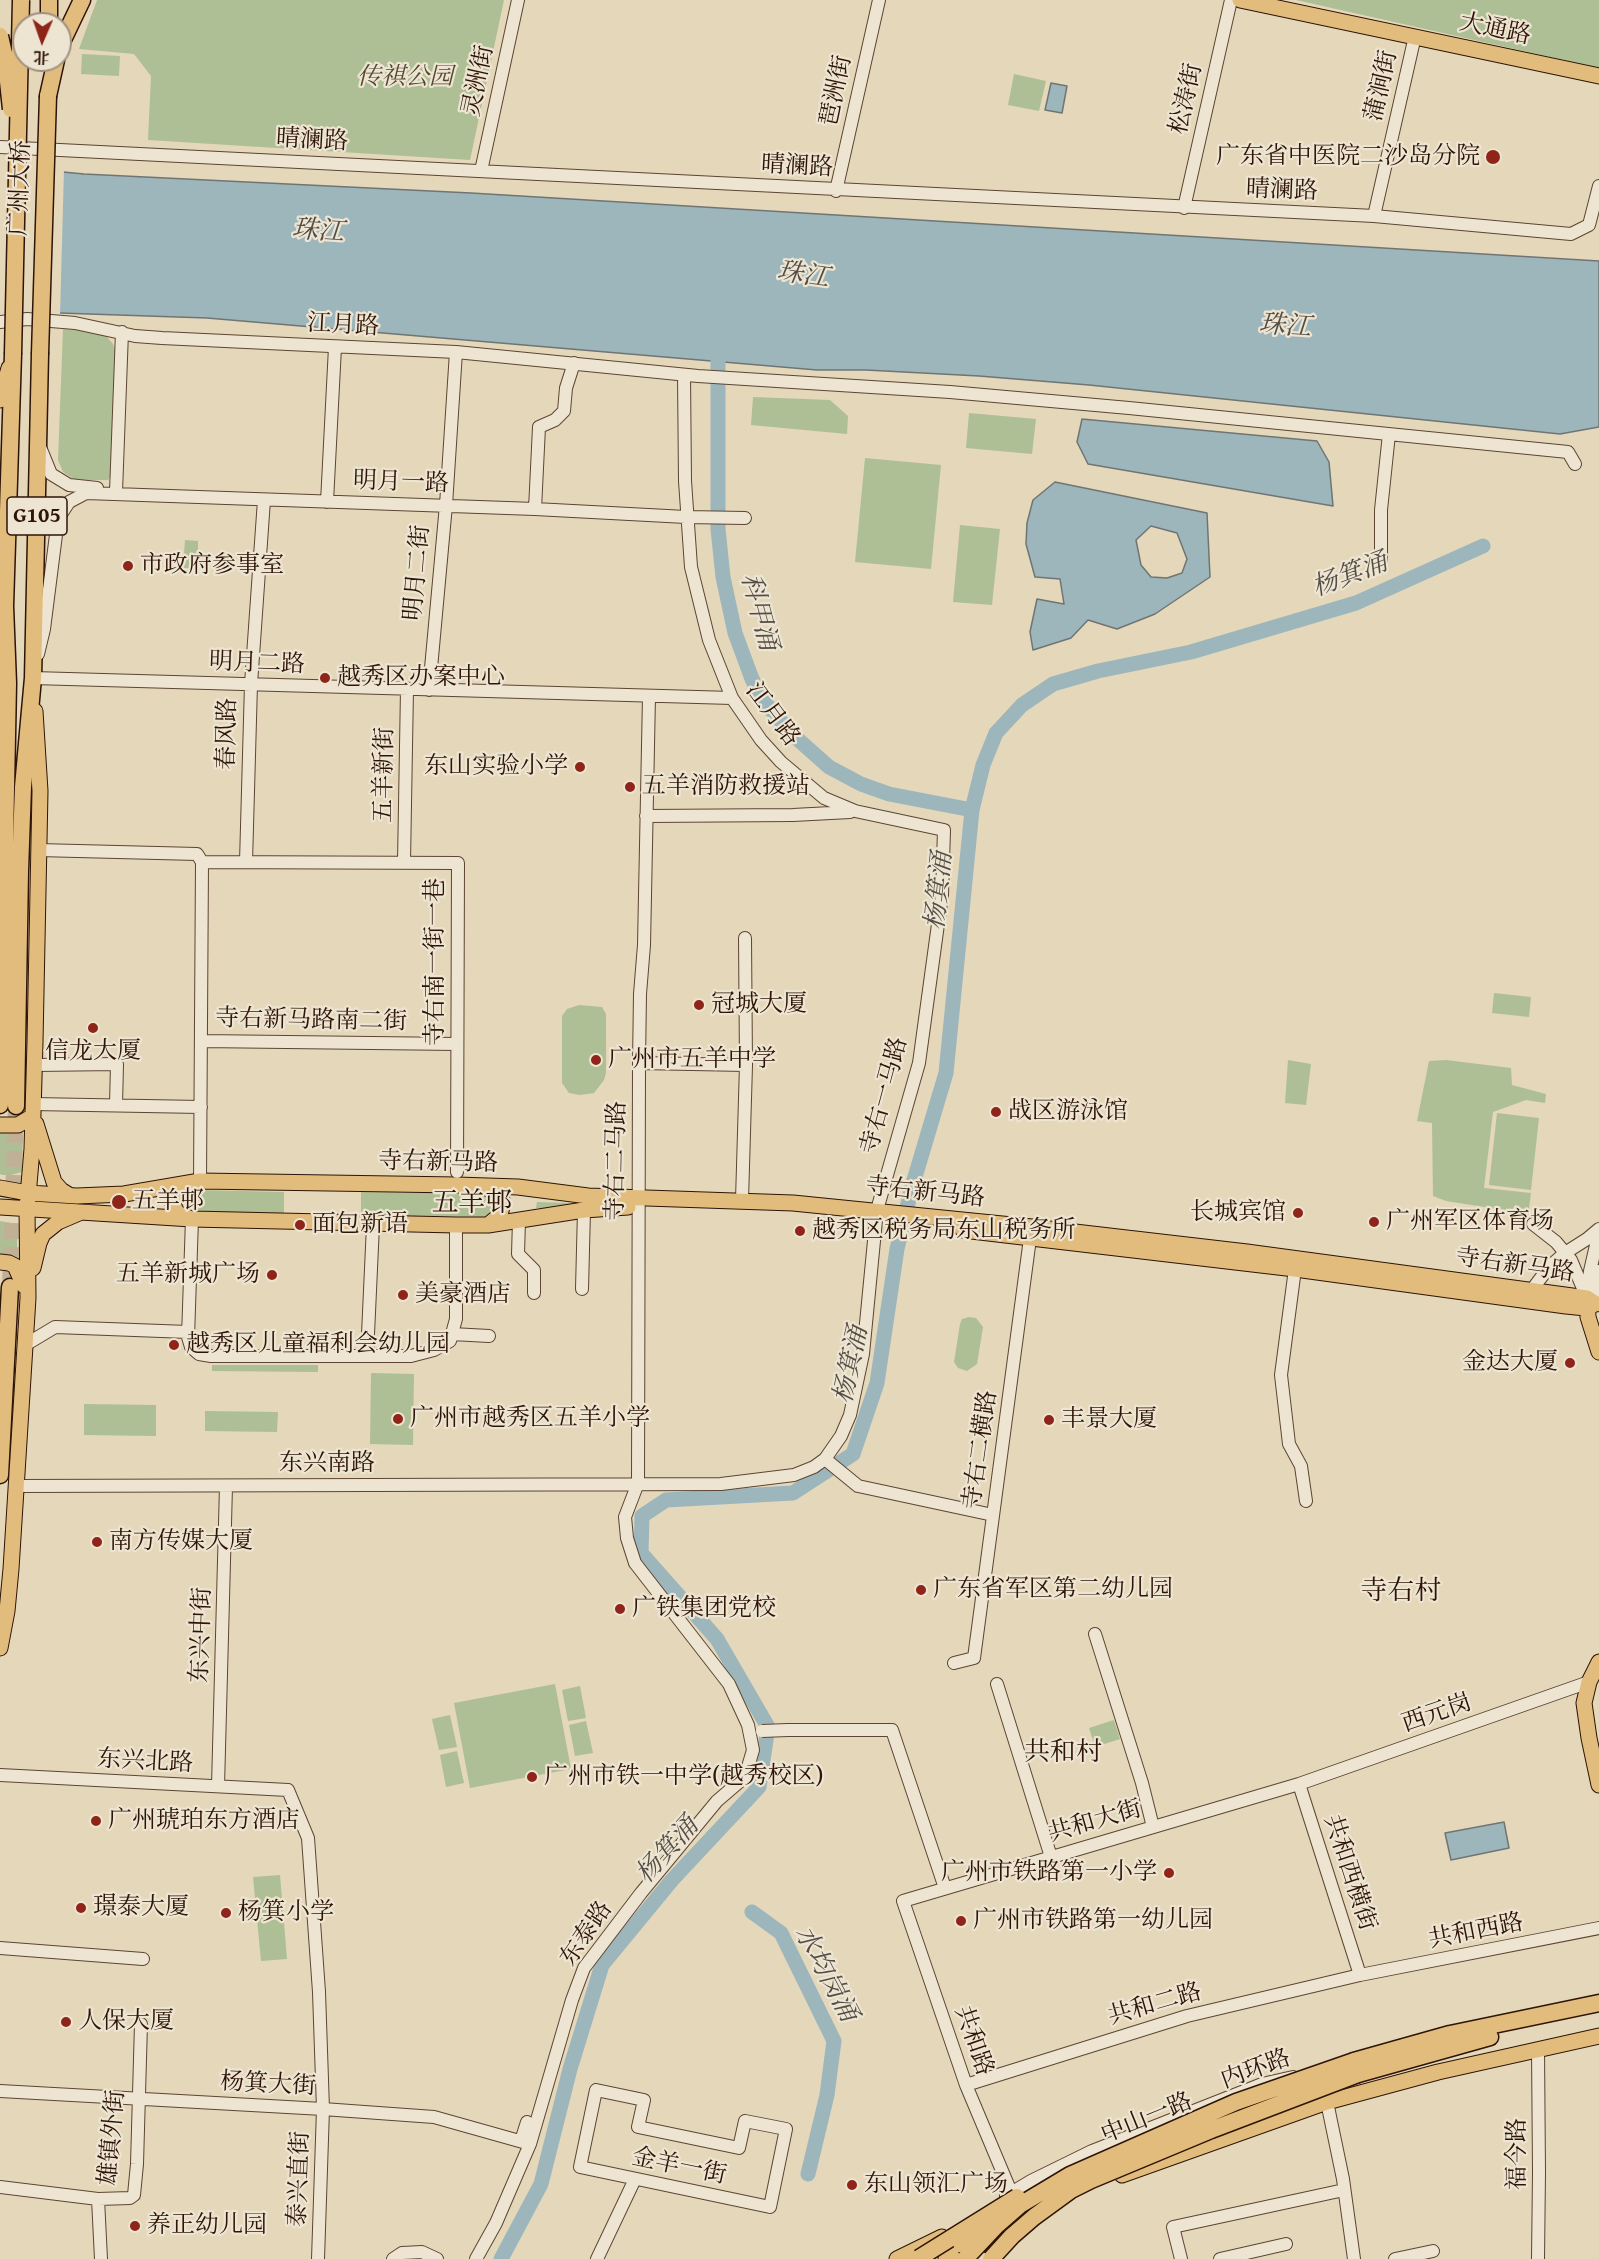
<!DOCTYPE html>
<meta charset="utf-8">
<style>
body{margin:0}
#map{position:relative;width:1599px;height:2259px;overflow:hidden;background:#e4d7ba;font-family:"Gentium Book Plus","Noto Serif SC",serif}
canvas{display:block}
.north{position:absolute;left:12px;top:12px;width:60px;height:60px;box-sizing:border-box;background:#ede5d2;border:2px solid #a19180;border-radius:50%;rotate:182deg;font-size:16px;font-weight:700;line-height:24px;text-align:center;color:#2e1406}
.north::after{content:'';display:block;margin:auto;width:21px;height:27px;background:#8f2418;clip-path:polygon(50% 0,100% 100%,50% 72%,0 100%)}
</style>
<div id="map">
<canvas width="1599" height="2259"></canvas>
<div class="north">北</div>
</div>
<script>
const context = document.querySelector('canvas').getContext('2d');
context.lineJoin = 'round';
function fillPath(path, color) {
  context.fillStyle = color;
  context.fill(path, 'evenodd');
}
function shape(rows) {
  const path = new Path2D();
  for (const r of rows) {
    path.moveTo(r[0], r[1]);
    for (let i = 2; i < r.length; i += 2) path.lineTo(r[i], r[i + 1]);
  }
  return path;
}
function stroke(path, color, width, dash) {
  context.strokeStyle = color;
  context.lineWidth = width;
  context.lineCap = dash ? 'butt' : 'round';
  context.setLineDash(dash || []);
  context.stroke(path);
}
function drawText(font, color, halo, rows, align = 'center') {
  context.font = font + ' "Gentium Book Plus","Noto Serif SC",serif';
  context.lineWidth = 4.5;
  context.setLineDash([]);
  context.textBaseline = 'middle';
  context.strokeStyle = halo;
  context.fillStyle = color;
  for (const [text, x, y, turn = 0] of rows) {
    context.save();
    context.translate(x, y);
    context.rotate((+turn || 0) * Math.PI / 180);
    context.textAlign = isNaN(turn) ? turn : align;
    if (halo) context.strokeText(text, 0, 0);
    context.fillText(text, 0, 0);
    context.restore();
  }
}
fillPath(shape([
 [97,0,504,0,470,160,148,140,151,76,134,54,79,49],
 [1296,0,1599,0,1599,68],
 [82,54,120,56,119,76,81,74],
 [1014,74,1046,81,1039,111,1008,105],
 [63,329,91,331,106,336,113,344,118,356,115,469,108,480,75,480,63,472,58,460],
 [753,397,830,400,848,416,847,434,751,425],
 [969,413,1036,419,1032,454,966,448],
 [865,458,941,465,931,569,855,562],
 [960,525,1000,529,992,605,953,602],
 [185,540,198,541,198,568,183,568],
 [1494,993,1531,997,1529,1017,1492,1013],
 [579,1005,602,1007,606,1014,606,1073,604,1080,594,1093,580,1095,569,1093,562,1083,562,1016,567,1009],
 [1288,1060,1311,1064,1306,1105,1285,1103],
 [1446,1060,1511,1068,1512,1085,1546,1094,1545,1103,1526,1100,1493,1112,1484,1188,1531,1193,1528,1216,1504,1210,1446,1201,1433,1196,1432,1123,1417,1121,1429,1061],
 [1497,1113,1539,1118,1531,1190,1489,1185],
 [23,1129,22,1172,11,1175,2,1175,0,1174,0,1130],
 [200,1190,284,1192,284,1215,199,1214,191,1206,191,1202,192,1196],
 [361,1192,488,1193,494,1196,497,1208,489,1217,361,1216],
 [537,1202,571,1203,570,1209,536,1208],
 [0,1221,17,1224,17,1259,0,1255],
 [969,1317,976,1318,983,1327,977,1364,967,1371,958,1368,954,1362,960,1324,962,1319],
 [212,1365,318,1365,318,1372,212,1371],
 [371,1373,414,1374,413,1445,370,1444],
 [84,1404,156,1405,156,1436,84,1435],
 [205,1411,278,1412,277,1432,205,1431],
 [555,1684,571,1769,470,1788,454,1703],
 [580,1686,586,1718,568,1721,562,1690],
 [450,1715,457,1747,439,1750,432,1719],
 [1114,1720,1120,1739,1095,1747,1089,1728],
 [586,1721,593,1753,575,1756,569,1725],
 [457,1751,464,1783,446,1787,440,1755],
 [280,1875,287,1959,261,1961,253,1877]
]), '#aebf95');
const water = shape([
 [1051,83,1067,86,1062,113,1045,110,1051,83],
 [0,166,84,174,471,193,1599,261,1599,427,1560,434,1089,385,979,376,866,370,817,370,207,318,0,311,0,166],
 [1082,419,1317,441,1329,462,1333,506,1088,464,1077,442,1082,419],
 [1055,482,1207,513,1210,577,1155,614,1117,629,1088,620,1071,638,1033,650,1030,632,1037,599,1064,604,1060,579,1035,577,1026,544,1027,523,1033,500,1055,482],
 [1151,526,1177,533,1187,559,1182,573,1167,578,1151,577,1141,565,1136,540,1151,526],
 [1504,1822,1509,1848,1451,1860,1445,1833,1504,1822]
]);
fillPath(water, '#9cb6bc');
stroke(water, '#707573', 1.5);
fillPath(shape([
 [0,163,64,169,60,316,0,314]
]), '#e4d7ba');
stroke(shape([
 [718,343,718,529,723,577,735,633,752,679,766,704,793,735,829,767,861,784,889,794,972,810],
 [752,1912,781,1933,834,2041,827,2095,808,2174],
 [501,2259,541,2184,570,2069,602,1965,672,1880,759,1787,768,1727,717,1639,641,1553,642,1516,666,1500,793,1493,853,1454,877,1383,897,1249,912,1187,946,1073,972,810,983,765,996,733,1022,705,1053,684,1098,671,1191,652,1356,603,1483,546]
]), '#9cb6bc', 15);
stroke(shape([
 [10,1287,16,1106]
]), '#c0b096', 16, [16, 8]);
const minor = shape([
 [0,147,1374,216,1571,234,1589,225,1599,186],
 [481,171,518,0],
 [836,191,879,0],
 [1184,208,1231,0],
 [1374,216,1415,36],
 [0,322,27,319,75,323,135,336,162,338,456,352,698,376,950,392,1129,408,1568,452,1575,464],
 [40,447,51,474,69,485,97,488],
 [116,492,122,332],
 [327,502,335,347],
 [535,509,539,427,555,420,564,411,566,388,574,363],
 [1381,567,1381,510,1389,434],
 [38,654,44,629,58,519,69,502,86,493,535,509,686,517,745,518],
 [34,671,33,678,732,698],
 [429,690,446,505,456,352],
 [646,816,793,815,850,812],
 [38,850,197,854,202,862,200,1181],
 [202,862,458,863,457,1172],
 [246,862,251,684,264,500],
 [404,862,407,689],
 [201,1041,457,1044],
 [639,1063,746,1065],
 [35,1065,117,1064,116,1105],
 [33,1104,201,1107],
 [742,1200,746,1065,745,938],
 [192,1219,188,1337,191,1347,199,1354,211,1356,411,1356,434,1350,450,1341,456,1319,456,1225],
 [519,1220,518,1254,534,1270,534,1293],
 [1533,1224,1556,1242,1571,1260,1587,1298],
 [1295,1269,1281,1375,1289,1444,1301,1466,1306,1501],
 [1599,1271,1596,1304,1599,1303],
 [582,1289,584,1210],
 [1531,1291,1549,1267,1565,1253,1587,1239,1599,1229],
 [1587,1297,1590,1271,1599,1232],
 [452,1334,489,1336],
 [25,1345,55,1327,188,1332],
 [367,1356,373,1225],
 [825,1459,858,1486,993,1515],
 [17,1486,721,1484,794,1475,814,1467,825,1459,841,1436,850,1415,863,1354,877,1210,919,1063,942,895,944,830,855,811,824,798,781,762,761,740,732,698,709,640,691,567,685,481,684,375],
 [1095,1634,1142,1783,1153,1827],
 [954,1663,974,1658,1031,1231],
 [997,1684,1051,1857],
 [788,1730,892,1730,945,1888],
 [0,1775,288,1790,308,1838,319,1992,323,2109,318,2259],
 [1299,1784,1360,1975],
 [218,1786,226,1486],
 [0,1948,143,1959],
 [966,2085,1187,2016,1360,1975,1599,1928],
 [596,2090,644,2100,638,2127,739,2148,745,2121,786,2129,770,2207,580,2167,596,2090],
 [0,2091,323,2109,434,2117,530,2144],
 [1327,2102,1343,2179,1354,2259],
 [521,2141,527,2122],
 [0,2187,98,2199,130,2198,134,2195,137,2164,141,2024],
 [1011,2192,966,2085,903,1901,1299,1784,1589,1682],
 [1006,2196,1031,2181,1092,2151,1262,2084,1293,2077],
 [98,2199,101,2259],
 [393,2259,402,2253,422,2252,437,2259],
 [476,2259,496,2223,530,2144,572,2000,584,1968,641,1893,717,1801,745,1777,753,1750,748,1725,729,1684,635,1563,627,1538,625,1517,638,1483,639,1063,640,994,644,945,649,696],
 [597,2259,635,2179],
 [1181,2259,1173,2227,1344,2190],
 [1220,2259,1286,2244],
 [1395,2259,1433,2251],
 [1538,2259,1539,2172,1538,2049]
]);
const major = shape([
 [1240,0,1599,76],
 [0,400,9,368],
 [36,1124,54,1182,61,1190,69,1195],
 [0,1125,18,1125,33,1116],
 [186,1187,169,1198,174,1197,173,1204,177,1213,189,1218],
 [485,1187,500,1195,503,1203,500,1215,488,1225],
 [0,1188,28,1193,77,1196,124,1194,200,1181,457,1185,518,1187,588,1196,793,1203,1032,1227,1247,1252,1587,1298,1596,1304],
 [0,1207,192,1219,456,1225,488,1225,584,1210,628,1207],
 [963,1230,1295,1269,1566,1306,1586,1308,1593,1305],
 [0,1262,9,1263,15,1266,24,1286],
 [33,1268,39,1243,43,1234,58,1222,79,1213],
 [1587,1298,1588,1317,1599,1352],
 [0,1648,7,1611,11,1569,28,1298,27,1208,32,1149,35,1042,40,791,35,711],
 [1599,1662,1589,1682,1584,1703,1589,1738,1599,1785],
 [1122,2175,1327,2102,1438,2072,1599,2036],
 [897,2259,942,2237],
 [946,2259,974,2240]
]);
const highway = shape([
 [49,0,49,24],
 [60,46,82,0],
 [48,96,56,60],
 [0,1105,8,683,5,606,13,354],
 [16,1106,20,871,23,787,33,678,40,354],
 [0,1475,10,1287],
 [1354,2061,1450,2034,1599,2003],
 [1358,2074,1490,2037]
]);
stroke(minor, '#5c4533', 14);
stroke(major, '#2e1406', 17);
stroke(highway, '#2e1406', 19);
stroke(minor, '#ede5d2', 12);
stroke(major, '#e2bc7d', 15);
stroke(highway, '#e2bc7d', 16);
const minorBridge = shape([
 [762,1731,788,1730]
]);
const majorBridge = shape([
 [961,2245,985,2234]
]);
const highwayBridge = shape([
 [0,36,6,63,11,109],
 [13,354,21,0],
 [40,354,48,96],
 [919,2258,1017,2197],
 [965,2259,996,2226,1020,2205,1070,2175,1236,2102,1354,2061],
 [991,2259,1012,2236,1034,2217,1071,2190,1091,2180,1211,2130,1358,2074]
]);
stroke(minorBridge, '#5c4533', 14, []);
stroke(majorBridge, '#2e1406', 17, []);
stroke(highwayBridge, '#2e1406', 19, []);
stroke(minorBridge, '#ede5d2', 12);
stroke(majorBridge, '#e2bc7d', 15);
stroke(highwayBridge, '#e2bc7d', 16);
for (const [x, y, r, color] of [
 [1493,157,8,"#8f2418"],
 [128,566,6,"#8f2418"],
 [325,678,6,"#8f2418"],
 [580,767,6,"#8f2418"],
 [630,787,6,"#8f2418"],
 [699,1005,6,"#8f2418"],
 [93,1028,6,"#8f2418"],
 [596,1060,6,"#8f2418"],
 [996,1112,6,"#8f2418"],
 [119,1202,8,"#8f2418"],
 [1298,1213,6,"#8f2418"],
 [1374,1222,6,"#8f2418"],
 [300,1225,6,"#8f2418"],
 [800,1231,6,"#8f2418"],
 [272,1275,6,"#8f2418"],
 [403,1295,6,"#8f2418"],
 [174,1345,6,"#8f2418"],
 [1570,1363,6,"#8f2418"],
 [398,1419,6,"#8f2418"],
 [1049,1420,6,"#8f2418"],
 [97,1542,6,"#8f2418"],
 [921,1590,6,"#8f2418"],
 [620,1609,6,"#8f2418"],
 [532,1777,6,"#8f2418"],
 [96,1821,6,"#8f2418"],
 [1169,1873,6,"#8f2418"],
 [81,1908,6,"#8f2418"],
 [226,1913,6,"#8f2418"],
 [961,1921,6,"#8f2418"],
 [66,2022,6,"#8f2418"],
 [852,2185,6,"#8f2418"],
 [135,2226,6,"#8f2418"]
]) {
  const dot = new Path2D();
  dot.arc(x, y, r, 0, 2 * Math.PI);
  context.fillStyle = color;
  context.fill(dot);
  stroke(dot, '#ede5d2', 2);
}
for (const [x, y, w] of [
 [37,516,60]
]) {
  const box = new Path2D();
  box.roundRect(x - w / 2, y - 19, w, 38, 4.5);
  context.fillStyle = '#ede5d2';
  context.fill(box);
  stroke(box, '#2e1406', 1.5);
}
drawText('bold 22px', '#2e1406', null, [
 ["G105",37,516]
]);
drawText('24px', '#2e1406', '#ede5d2', [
 ["大通路",1495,30,12],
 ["灵洲街",479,81,-78],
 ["蒲涧街",1382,86,-77],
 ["琶洲街",837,91,-78],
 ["松涛街",1187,99,-77],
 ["晴澜路",312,141,3],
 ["晴澜路",797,167,3],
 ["广州大桥",21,188,-88],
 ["晴澜路",1282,191,2],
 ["江月路",343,326,3],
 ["明月一路",401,483,2],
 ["明月二街",418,573,-85],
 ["明月二路",257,664,2],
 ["江月路",772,715,53],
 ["春风路",228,734,-89],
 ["五羊新街",385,775,-89],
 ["寺右南一街一巷",436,962,-90],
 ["寺右新马路南二街",311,1021,1],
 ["寺右一马路",885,1096,-75],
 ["寺右二马路",617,1161,-89],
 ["寺右新马路",438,1163,1],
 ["寺右新马路",925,1193,6],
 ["寺右新马路",1515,1266,8],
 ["寺右二横路",981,1450,-82],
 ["东兴南路",327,1464],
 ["东兴中街",202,1635,-88],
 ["西元岗",1437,1714,-19],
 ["东兴北路",145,1762,3],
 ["共和大街",1095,1822,-16],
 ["共和西横街",1349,1873,72],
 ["共和西路",1476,1932,-11],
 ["东泰路",587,1934,-56],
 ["共和二路",1155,2005,-16],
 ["共和路",973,2041,71],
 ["内环路",1256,2070,-20],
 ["杨箕大街",268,2085,3],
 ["中山一路",1147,2119,-22],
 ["雄镇外街",113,2138,-85],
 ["福今路",1518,2154,-90],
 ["金羊一街",679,2167,12],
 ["泰兴直街",300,2179,-88]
]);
drawText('italic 24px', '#544731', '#ede5d2', [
 ["传祺公园",405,78]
]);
drawText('24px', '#2e1406', '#ede5d2', [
 ["广东省中医院二沙岛分院",1480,157,"right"],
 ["市政府参事室",140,566],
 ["越秀区办案中心",337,678],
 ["东山实验小学",568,767,"right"],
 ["五羊消防救援站",642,787],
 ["冠城大厦",711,1005],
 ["信龙大厦",93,1052,"center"],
 ["广州市五羊中学",608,1060],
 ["战区游泳馆",1008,1112],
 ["五羊邨",132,1202],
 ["长城宾馆",1286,1213,"right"],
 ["广州军区体育场",1386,1222],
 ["面包新语",312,1225],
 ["越秀区税务局东山税务所",812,1231],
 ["五羊新城广场",260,1275,"right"],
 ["美豪酒店",415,1295],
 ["越秀区儿童福利会幼儿园",186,1345],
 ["金达大厦",1558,1363,"right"],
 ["广州市越秀区五羊小学",410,1419],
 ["丰景大厦",1061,1420],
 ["南方传媒大厦",109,1542],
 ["广东省军区第二幼儿园",933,1590],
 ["广铁集团党校",632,1609],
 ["广州市铁一中学(越秀校区)",544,1777],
 ["广州琥珀东方酒店",108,1821],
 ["广州市铁路第一小学",1157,1873,"right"],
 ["璟泰大厦",93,1908],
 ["杨箕小学",238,1913],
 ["广州市铁路第一幼儿园",973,1921],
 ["人保大厦",78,2022],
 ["东山领汇广场",864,2185],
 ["养正幼儿园",147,2226]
], 'left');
drawText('italic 26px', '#544d46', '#ede5d2', [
 ["珠江",318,232,4],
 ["珠江",803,276,8],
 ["珠江",1285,327,4],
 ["杨箕涌",1350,576,-21],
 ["科甲涌",758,612,75],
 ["杨箕涌",940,891,-84],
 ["杨箕涌",852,1365,-78],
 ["杨箕涌",668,1851,-48],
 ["水均岗涌",825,1974,62]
]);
drawText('26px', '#2e1406', '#ede5d2', [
 ["共和村",1063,1753]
]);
drawText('27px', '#2e1406', '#ede5d2', [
 ["五羊邨",472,1204],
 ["寺右村",1401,1592]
]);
</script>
